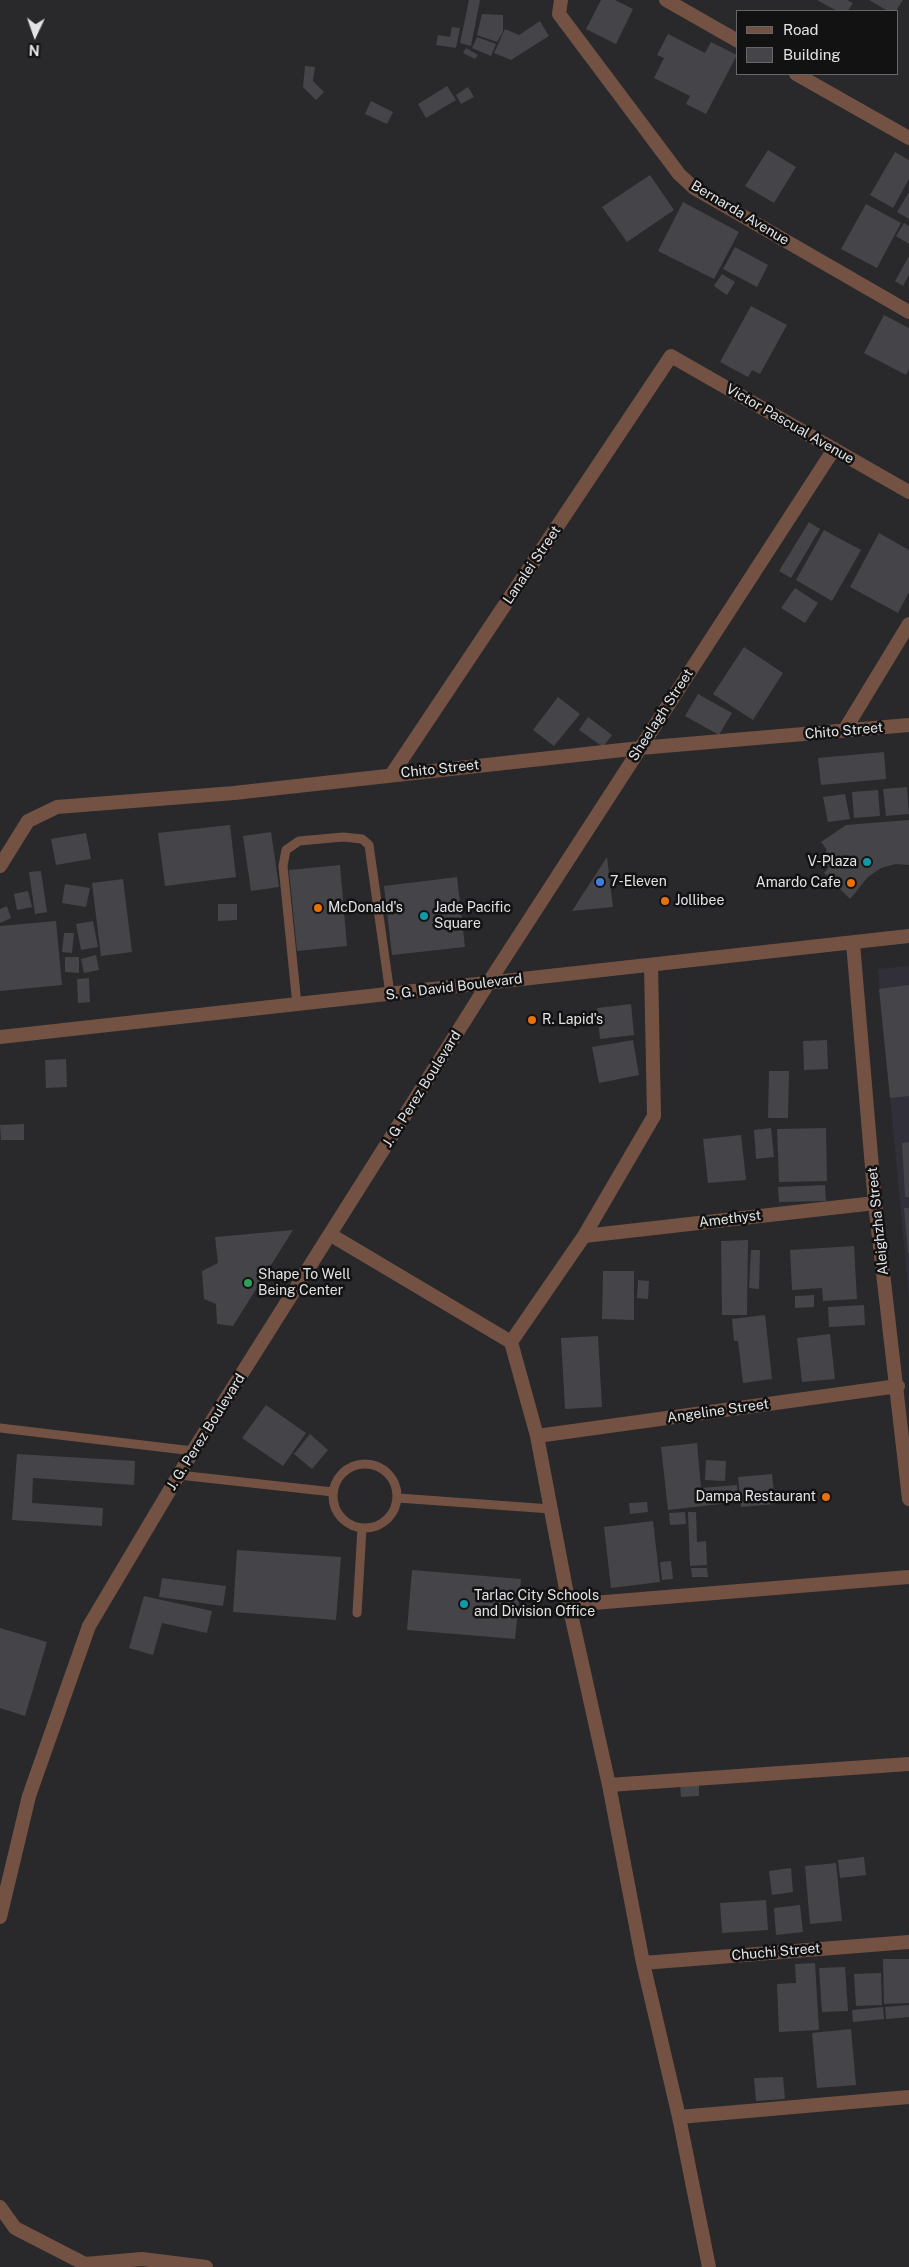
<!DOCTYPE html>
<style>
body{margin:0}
#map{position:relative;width:909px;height:2267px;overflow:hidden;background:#29292c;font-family:"Public Sans",sans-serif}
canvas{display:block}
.legend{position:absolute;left:736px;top:10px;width:162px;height:65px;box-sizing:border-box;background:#121213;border:1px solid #666667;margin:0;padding:6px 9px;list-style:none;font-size:15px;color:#e3e3e5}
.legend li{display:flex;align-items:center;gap:10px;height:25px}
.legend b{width:25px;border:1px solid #666667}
.north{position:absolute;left:10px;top:10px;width:50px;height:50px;-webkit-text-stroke:4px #121213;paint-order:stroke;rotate:183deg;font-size:14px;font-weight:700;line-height:20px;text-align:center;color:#e3e3e5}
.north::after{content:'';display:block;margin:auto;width:18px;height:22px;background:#e3e3e5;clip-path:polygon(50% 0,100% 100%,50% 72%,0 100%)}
</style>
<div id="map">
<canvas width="909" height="2267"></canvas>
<ul class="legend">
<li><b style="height:6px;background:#745243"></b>Road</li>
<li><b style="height:14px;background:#454448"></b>Building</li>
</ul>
<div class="north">N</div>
</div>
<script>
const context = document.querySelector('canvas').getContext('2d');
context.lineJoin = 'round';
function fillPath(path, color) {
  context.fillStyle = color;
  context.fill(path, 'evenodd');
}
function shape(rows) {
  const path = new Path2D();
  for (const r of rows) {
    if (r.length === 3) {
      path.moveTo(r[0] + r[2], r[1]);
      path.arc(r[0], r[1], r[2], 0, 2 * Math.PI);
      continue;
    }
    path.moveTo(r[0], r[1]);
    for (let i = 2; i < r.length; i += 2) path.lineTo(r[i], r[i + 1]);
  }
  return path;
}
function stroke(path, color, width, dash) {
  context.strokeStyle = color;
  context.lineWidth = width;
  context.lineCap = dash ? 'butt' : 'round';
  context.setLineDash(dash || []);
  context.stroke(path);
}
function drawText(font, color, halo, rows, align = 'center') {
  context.font = font + ' "Public Sans",sans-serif';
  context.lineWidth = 5;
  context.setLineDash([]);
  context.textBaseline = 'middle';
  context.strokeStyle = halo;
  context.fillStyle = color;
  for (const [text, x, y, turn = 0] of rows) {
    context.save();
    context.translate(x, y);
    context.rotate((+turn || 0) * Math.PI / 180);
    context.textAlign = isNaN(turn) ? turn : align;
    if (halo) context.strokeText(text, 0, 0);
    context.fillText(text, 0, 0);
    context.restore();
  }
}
fillPath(shape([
 [909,966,909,1298,878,969]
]), '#312f39');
fillPath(shape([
 [469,0,480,0,471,46,460,43],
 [601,0,615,0,633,9,616,44,586,29],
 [817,0,847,0,853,3,848,11,837,11],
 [869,0,903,0,896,11,888,11],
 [482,14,503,15,503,32,497,42,477,35],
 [540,21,549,36,511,60,494,53,505,29,519,35],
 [452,27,460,28,456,48,436,45,438,35,450,37],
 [668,34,705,53,711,42,737,55,706,114,686,104,690,96,654,78,664,58,657,55],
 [477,37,496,44,491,56,472,48],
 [466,48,478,55,475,59,463,53],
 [305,66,315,67,313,81,324,92,316,100,303,87],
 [447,86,456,100,426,118,418,104],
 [468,87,474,97,461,104,456,95],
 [371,101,393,112,387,124,365,114],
 [768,150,796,167,774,203,745,186],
 [895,152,909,160,909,179,893,208,870,195],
 [650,175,674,210,627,242,602,207],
 [909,192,909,219,897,212],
 [683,202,739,232,714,279,658,251],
 [866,204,901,223,877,268,841,249],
 [904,223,909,226,909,244,896,236],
 [735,247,768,265,757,287,723,269],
 [909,256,909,275,903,286,895,281],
 [722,274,735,282,727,295,714,286],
 [751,306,787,325,760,374,752,370,748,377,720,362],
 [884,315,909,328,909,369,906,375,864,353],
 [809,522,820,529,791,578,779,571],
 [824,530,861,550,832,601,796,580],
 [879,533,909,550,909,592,898,613,850,587],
 [795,588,818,603,805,623,781,608],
 [744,647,783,673,753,720,713,694],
 [698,694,732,713,719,735,685,716],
 [558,697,580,714,554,746,533,730],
 [588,717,612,735,603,747,579,730],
 [884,752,886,779,821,785,818,758],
 [907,787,909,814,886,816,883,789],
 [878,790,880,816,854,818,852,792],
 [845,794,850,819,828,822,823,797],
 [909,820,909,865,896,864,881,868,868,877,850,899,824,873,829,867,822,859,827,850,821,842,846,825],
 [230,825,236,877,165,886,158,833],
 [271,832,279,887,251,891,243,836],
 [86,833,91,859,56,865,51,839],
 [607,857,613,907,572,911],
 [340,865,347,946,297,951,289,870],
 [41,871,47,912,35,914,29,872],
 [457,877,465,947,392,955,384,886],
 [123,879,132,952,101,956,92,883],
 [65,884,90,888,86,907,62,903],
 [28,891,32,907,17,910,14,894],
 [218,904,237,904,237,920,218,921],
 [7,906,11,918,0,923,0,909],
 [56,921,62,985,0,991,0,926],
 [93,921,98,947,81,950,76,924],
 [64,933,74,933,72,953,62,952],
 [96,955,99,970,84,973,81,959],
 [65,957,79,957,79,973,65,972],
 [89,978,90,1002,78,1003,77,979],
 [909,985,909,1096,890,1098,879,989],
 [631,1004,634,1035,600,1039,597,1008],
 [633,1040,639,1075,599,1083,592,1047],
 [827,1040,828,1069,804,1070,803,1041],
 [66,1059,67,1087,46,1088,45,1060],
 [769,1071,789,1071,788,1118,768,1118],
 [24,1124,24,1140,1,1140,0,1125],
 [771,1128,774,1157,756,1159,754,1130],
 [826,1128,827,1181,779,1182,777,1129],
 [741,1135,746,1180,708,1183,703,1139],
 [909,1142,909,1197,905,1197,902,1143],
 [825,1185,826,1201,779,1202,778,1187],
 [904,1208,909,1208,909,1253,908,1253],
 [293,1230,233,1326,217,1324,216,1304,204,1299,202,1271,218,1263,215,1237],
 [748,1240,747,1315,722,1315,721,1241],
 [854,1246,857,1299,823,1301,822,1288,792,1290,790,1250],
 [751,1250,760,1250,759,1289,749,1288],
 [603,1271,634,1271,634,1320,602,1319],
 [638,1280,649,1281,648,1299,637,1298],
 [814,1295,814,1307,795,1308,795,1296],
 [864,1305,865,1325,829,1327,828,1307],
 [765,1315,772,1379,743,1383,738,1341,734,1341,732,1319],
 [830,1334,835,1379,802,1382,797,1338],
 [598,1336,602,1407,565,1409,561,1338],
 [266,1405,306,1433,283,1466,242,1438],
 [310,1434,328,1450,312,1469,294,1454],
 [697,1443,701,1488,737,1485,738,1502,668,1510,661,1447],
 [17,1454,135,1461,134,1485,33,1478,32,1503,103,1508,102,1526,12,1520],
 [706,1460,726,1461,725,1481,705,1480],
 [772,1474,775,1504,741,1507,738,1477],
 [647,1502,648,1512,630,1514,629,1503],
 [685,1512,686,1524,670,1525,669,1513],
 [688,1512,696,1512,697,1542,706,1541,707,1565,690,1566],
 [653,1521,660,1582,611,1588,604,1527],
 [237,1550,341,1557,336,1620,233,1612],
 [671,1561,673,1579,662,1580,660,1562],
 [691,1568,707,1568,708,1577,692,1577],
 [412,1570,521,1579,515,1639,407,1630],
 [162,1578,226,1586,223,1606,159,1597],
 [144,1596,212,1611,207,1633,162,1623,153,1655,129,1648],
 [0,1628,47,1642,25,1716,0,1708],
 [680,1783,699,1783,699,1796,681,1797],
 [864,1857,866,1875,840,1878,838,1860],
 [836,1863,842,1921,810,1924,805,1866],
 [791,1868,793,1892,772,1895,769,1871],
 [766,1900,768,1930,722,1933,720,1903],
 [800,1905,803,1932,776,1935,774,1908],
 [883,1959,909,1959,909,2003,884,2004],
 [815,1963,819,2030,779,2032,777,1984,796,1983,795,1964],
 [845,1967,848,2011,822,2012,819,1968],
 [881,1973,882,2005,856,2006,854,1974],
 [909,2005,909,2017,886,2019,885,2007],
 [883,2007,884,2019,853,2022,852,2010],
 [851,2029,856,2085,817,2088,812,2033],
 [783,2077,785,2099,756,2101,754,2078]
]), '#454448');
stroke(shape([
 [297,1005,283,866,286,850,299,841,343,837,362,839,369,845,390,994],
 [0,1428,193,1451],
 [365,1496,32],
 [179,1475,333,1492],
 [398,1498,551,1509],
 [357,1613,362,1528]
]), '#745243', 9);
stroke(shape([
 [561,0,559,14,679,174,694,188,909,312],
 [666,0,738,41],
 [796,74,909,138],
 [844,731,909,624],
 [392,774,671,356,909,492],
 [0,866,28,821,57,807,234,793,640,748,909,725],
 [853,943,875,1203,909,1499],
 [651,965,654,1116,584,1236,511,1342,537,1436,569,1605,609,1785,643,1963,679,2117,709,2267],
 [489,982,834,449],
 [331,1235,511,1342],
 [584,1236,875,1203],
 [537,1436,898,1386],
 [569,1605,909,1577],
 [609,1785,909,1764],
 [643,1963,909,1942],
 [679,2117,909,2097],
 [85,2264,142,2259,206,2267]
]), '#745243', 14);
stroke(shape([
 [0,1037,909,936],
 [0,1917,29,1796,89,1626,193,1451,489,982],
 [0,2207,15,2228,85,2264,86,2267]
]), '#745243', 14);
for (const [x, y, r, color] of [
 [867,862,5,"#0f9aa8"],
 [600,882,5,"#3f7fe0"],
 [851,883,5,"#e8710a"],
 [665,901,5,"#e8710a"],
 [318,908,5,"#e8710a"],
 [424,916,5,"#0f9aa8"],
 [532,1020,5,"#e8710a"],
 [248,1283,5,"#2e9e5b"],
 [826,1497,5,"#e8710a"],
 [464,1604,5,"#0f9aa8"]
]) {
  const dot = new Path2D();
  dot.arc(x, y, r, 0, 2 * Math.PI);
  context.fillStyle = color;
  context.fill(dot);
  stroke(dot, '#121213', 2);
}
drawText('14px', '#e3e3e5', '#121213', [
 ["Bernarda Avenue",740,213,31],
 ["Victor Pascual Avenue",790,424,30],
 ["Lanalei Street",532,565,-56],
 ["Sheelagh Street",661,715,-57],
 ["Chito Street",844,731,-5],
 ["Chito Street",440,769,-6],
 ["S. G. David Boulevard",454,987,-7],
 ["J. G. Perez Boulevard",422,1089,-58],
 ["Amethyst",730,1219,-7],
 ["Aleighzha Street",878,1221,-96],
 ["Angeline Street",718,1411,-8],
 ["J. G. Perez Boulevard",206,1432,-58],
 ["Chuchi Street",776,1952,-5]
]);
drawText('14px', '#e3e3e5', '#121213', [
 ["V-Plaza",857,862,"right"],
 ["7-Eleven",610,882],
 ["Amardo Cafe",841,883,"right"],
 ["Jollibee",675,901],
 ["McDonald's",328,908],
 ["Jade Pacific",434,908],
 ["Square",434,924],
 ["R. Lapid's",542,1020],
 ["Shape To Well",258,1275],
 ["Being Center",258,1291],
 ["Dampa Restaurant",816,1497,"right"],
 ["Tarlac City Schools",474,1596],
 ["and Division Office",474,1612]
], 'left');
</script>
